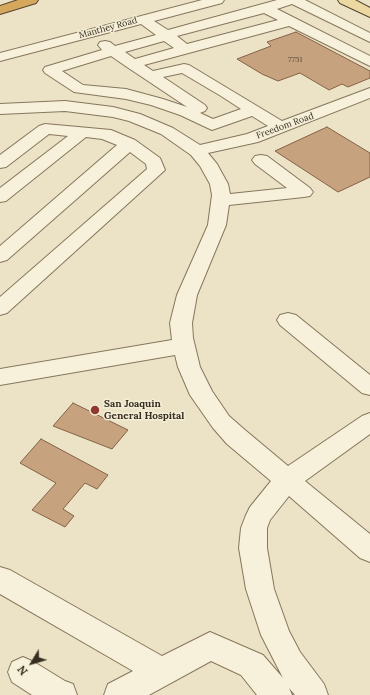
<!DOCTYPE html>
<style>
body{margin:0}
#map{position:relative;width:370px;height:695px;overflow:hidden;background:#ece3c7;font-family:Lora,serif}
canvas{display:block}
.north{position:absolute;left:12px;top:643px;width:40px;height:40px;-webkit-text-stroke:3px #f3edd6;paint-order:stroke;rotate:232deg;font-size:11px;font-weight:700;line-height:16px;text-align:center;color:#372d20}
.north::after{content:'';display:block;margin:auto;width:14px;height:18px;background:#372d20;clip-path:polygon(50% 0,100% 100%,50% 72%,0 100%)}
</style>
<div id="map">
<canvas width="370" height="695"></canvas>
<div class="north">N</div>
</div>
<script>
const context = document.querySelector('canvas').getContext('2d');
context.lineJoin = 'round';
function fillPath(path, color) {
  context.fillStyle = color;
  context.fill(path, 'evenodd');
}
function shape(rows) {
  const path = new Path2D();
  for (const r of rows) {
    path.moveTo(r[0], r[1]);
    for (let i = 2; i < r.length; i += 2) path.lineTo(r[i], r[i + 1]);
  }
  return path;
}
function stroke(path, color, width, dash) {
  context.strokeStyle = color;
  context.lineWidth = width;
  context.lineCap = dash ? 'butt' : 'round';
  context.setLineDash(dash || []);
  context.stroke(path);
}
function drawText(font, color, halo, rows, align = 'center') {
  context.font = font + ' Lora,serif';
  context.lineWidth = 3;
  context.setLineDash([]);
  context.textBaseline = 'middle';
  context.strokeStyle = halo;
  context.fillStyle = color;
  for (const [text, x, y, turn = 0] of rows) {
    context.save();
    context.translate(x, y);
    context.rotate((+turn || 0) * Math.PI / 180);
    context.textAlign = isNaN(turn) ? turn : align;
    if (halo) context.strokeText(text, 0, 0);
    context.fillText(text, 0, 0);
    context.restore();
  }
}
const building = shape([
 [296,32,370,71,370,78,348,87,342,84,329,90,300,73,278,81,262,74,237,59,271,46,267,42,296,32],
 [327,127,370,153,370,177,338,192,275,151,327,127],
 [73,403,128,430,112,449,53,426,73,403],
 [41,439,108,475,97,489,85,483,63,509,74,516,65,527,32,510,56,483,20,463,41,439]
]);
fillPath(building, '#c7a27f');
stroke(building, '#846245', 1);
const minor = shape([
 [202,0,224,0,222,3,154,21,168,30,277,0,305,0,370,33,370,42,292,4,277,9,370,56,370,66,289,26,144,65,153,71,184,64,189,65,282,121,370,88,370,98,258,142,208,153,217,164,228,184,230,194,287,188,255,164,252,160,255,156,261,155,267,156,310,188,313,192,310,196,304,197,229,205,226,225,197,295,192,323,193,338,200,367,212,391,229,416,245,430,288,466,362,416,370,413,370,434,305,481,370,534,370,562,360,558,289,496,270,520,267,528,267,548,274,589,289,631,300,652,324,684,328,695,295,695,289,688,292,695,257,695,241,675,211,661,149,695,104,695,108,684,133,671,0,594,0,567,10,570,162,656,210,632,263,655,283,678,261,635,246,589,239,548,241,528,246,515,250,507,271,481,227,444,213,428,190,395,178,367,175,355,0,385,0,369,172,340,170,323,177,295,208,225,212,195,210,184,200,166,191,155,161,134,129,121,113,117,65,111,0,114,0,104,65,101,113,107,140,114,173,128,200,145,247,134,268,126,252,116,212,130,180,115,151,105,126,99,74,92,45,73,43,70,45,67,102,50,98,45,100,42,105,41,110,42,115,46,156,35,141,24,0,61,0,53,202,0],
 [264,13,278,20,187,44,177,36,264,13],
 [164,41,174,48,135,59,125,52,164,41],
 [111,56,127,67,187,107,163,99,126,89,83,85,62,71,111,56],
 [182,73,221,96,241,109,213,119,200,113,205,111,207,108,205,105,163,77,182,73],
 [45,124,111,130,135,140,160,158,165,170,7,313,0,315,0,297,147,169,146,164,130,152,7,260,0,262,0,246,117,145,102,139,86,137,6,201,0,202,0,188,68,136,49,134,6,167,0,168,0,155,39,126,45,124],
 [288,313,296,315,370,375,370,395,362,393,280,325,277,320,280,315,288,313],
 [23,657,34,662,65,681,73,684,77,695,32,695,12,682,8,672,12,662,23,657]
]);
const major = shape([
 [338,0,355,0,370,8,370,17,340,3,338,0]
]);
const highway = shape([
 [18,0,38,0,36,3,0,14,0,6,18,0]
]);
stroke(minor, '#86765d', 2);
stroke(major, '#544431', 2);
stroke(highway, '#544431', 2);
fillPath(minor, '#f7f0da');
fillPath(major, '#ecd9a1');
fillPath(highway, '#d5a85e');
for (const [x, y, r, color] of [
 [95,410,5,"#913731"]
]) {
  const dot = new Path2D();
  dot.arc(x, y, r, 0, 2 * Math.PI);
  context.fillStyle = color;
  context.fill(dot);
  stroke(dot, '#f3edd6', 1.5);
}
drawText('8px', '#5b4a38', null, [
 ["7751",295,60]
]);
drawText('9px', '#372d20', '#f3edd6', [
 ["Manthey Road",108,28,-15],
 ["Freedom Road",285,126,-20]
]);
drawText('bold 10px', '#372d20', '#f3edd6', [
 ["San Joaquin",104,404],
 ["General Hospital",104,416]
], 'left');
</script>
